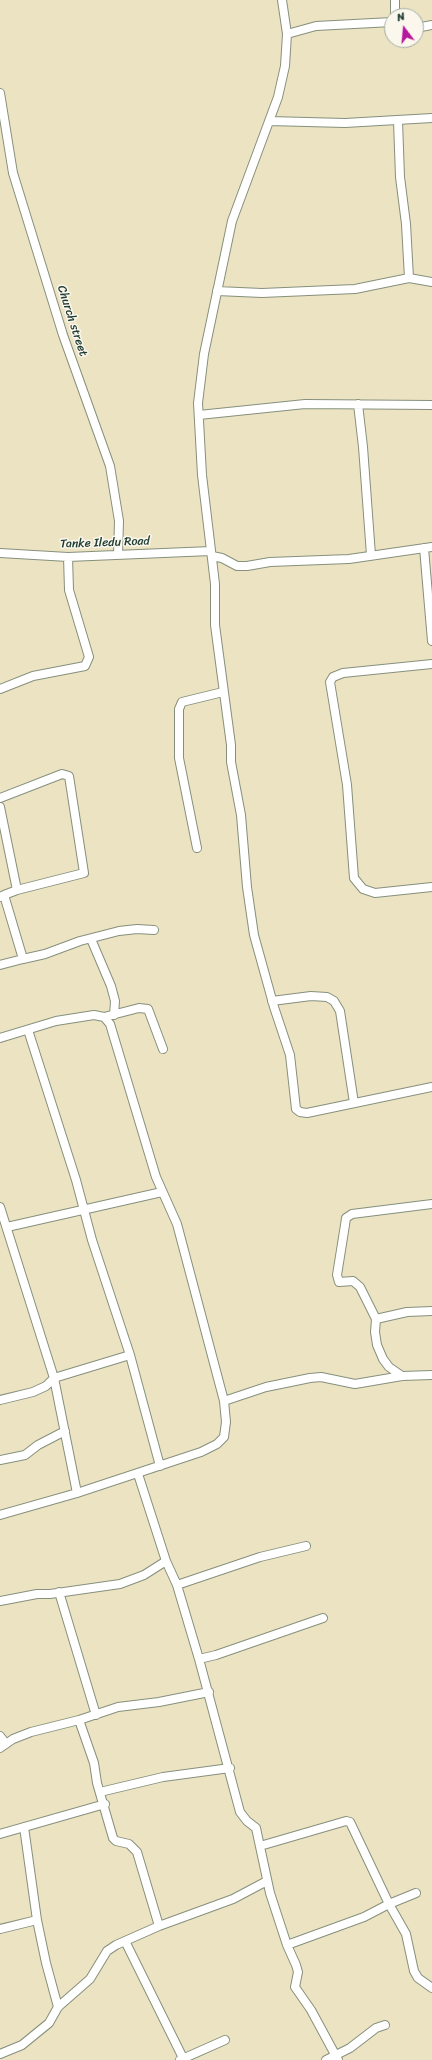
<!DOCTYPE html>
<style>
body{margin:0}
#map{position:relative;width:432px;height:2060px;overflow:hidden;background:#ece3c3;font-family:Sriracha,sans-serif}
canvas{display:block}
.north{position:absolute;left:384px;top:8px;width:40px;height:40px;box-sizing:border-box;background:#fbf7ec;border:1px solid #a3ada2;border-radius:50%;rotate:344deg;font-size:11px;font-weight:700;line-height:16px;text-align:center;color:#1f3d34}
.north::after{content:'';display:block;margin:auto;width:14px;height:18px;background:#b5179e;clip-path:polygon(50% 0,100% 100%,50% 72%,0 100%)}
</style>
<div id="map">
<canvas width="432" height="2060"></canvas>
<div class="north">N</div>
</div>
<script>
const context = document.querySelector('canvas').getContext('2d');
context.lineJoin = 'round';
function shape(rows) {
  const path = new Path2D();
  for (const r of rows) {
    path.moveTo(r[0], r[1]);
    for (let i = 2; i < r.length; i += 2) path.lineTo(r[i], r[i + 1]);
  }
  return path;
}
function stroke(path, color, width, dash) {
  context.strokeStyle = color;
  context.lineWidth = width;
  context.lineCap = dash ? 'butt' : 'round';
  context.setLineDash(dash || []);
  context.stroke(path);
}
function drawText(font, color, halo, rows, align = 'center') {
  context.font = font + ' Sriracha,sans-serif';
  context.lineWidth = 3;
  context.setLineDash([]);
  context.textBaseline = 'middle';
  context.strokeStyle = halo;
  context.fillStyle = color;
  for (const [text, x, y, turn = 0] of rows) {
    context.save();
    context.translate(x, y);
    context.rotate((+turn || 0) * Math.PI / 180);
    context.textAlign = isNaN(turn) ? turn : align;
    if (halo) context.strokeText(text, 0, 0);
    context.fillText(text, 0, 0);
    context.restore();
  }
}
const street = shape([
 [282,0,287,34,285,66,278,97,232,221,204,354,198,403,202,475,215,584,215,625,231,745,231,762,241,815,247,887,254,935,274,1007,290,1055,296,1109,300,1112,307,1113,432,1087],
 [395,0,395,16],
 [416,28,432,25],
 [287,34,316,26,392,22],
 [0,93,13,173,63,335,110,466,119,521,118,555],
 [269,121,345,123,432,118],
 [398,121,400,177,406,224,409,278],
 [217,291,262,293,355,289,409,278,432,282],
 [358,404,363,447,371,555],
 [199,415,305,404,432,405],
 [424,548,432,641],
 [0,553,68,557,211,551],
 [212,556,222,558,237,566,247,566,270,562,349,559,432,547],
 [432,664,343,673,333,677,330,682,347,785,354,878,363,889,375,893,432,887],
 [0,689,33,676,85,666,89,657,69,590,68,557],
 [0,798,62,774,69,776,84,873,17,890,4,895],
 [0,807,17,890],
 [197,848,179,758,179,709,182,702,223,692],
 [0,897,4,895,23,959,45,954,80,941,119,931,137,929,154,930],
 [91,939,111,986,115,1001,114,1015],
 [0,965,23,959],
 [272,1001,311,996,327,997,334,1001,340,1011,354,1103],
 [104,1017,139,1008,148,1009,163,1049],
 [28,1030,76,1180,92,1240,130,1355,160,1466],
 [0,1038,56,1021,94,1015,104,1017,110,1024,156,1177,177,1224,224,1401,226,1422,224,1437,217,1444,201,1452,77,1493,0,1515],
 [0,1207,54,1378,77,1493],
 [7,1227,162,1192],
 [376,1319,407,1312,432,1311],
 [402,1376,389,1367,383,1359,377,1345,375,1332,376,1319,360,1287,353,1281,339,1282,337,1275,345,1225,346,1218,352,1214,432,1204],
 [0,1400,33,1392,46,1386,54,1378,130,1355],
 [224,1401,266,1387,310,1378,321,1377,355,1384,402,1376,432,1375],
 [0,1460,25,1455,38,1445,65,1431],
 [138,1474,166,1561,177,1585,199,1659,240,1812,247,1821,256,1828,270,1893,287,1945,296,1965,298,1972,295,1987,311,2010,338,2060],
 [177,1585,260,1557,306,1546],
 [59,1592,96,1715],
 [0,1601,37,1594,50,1594,120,1584,144,1575,166,1561],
 [199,1659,216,1655,323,1618],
 [79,1720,94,1763,97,1783,113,1838,116,1841,129,1844,137,1852,159,1926],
 [0,1736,6,1744],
 [0,1748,13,1739,31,1732,79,1720,118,1707,159,1702,209,1692],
 [100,1792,163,1777,230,1768],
 [24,1827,37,1920,46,1963,58,2007],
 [0,1834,105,1804],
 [260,1846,346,1821,350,1822,389,1904,406,1934,414,1971,418,1978,432,1988],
 [0,1929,37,1920],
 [125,1941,184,2060],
 [287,1945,364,1917,389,1904,416,1893],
 [0,2054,22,2045,49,2023,58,2007,90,1979,107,1951,116,1945,159,1926,233,1899,267,1881],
 [180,2060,225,2040],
 [326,2060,350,2048,376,2028,385,2025]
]);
stroke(street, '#86907c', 10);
stroke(street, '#fff', 8);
drawText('12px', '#1f3d34', '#fbf7ec', [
 ["Church street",72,321,72],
 ["Tanke Iledu Road",105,543,-2]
]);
</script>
